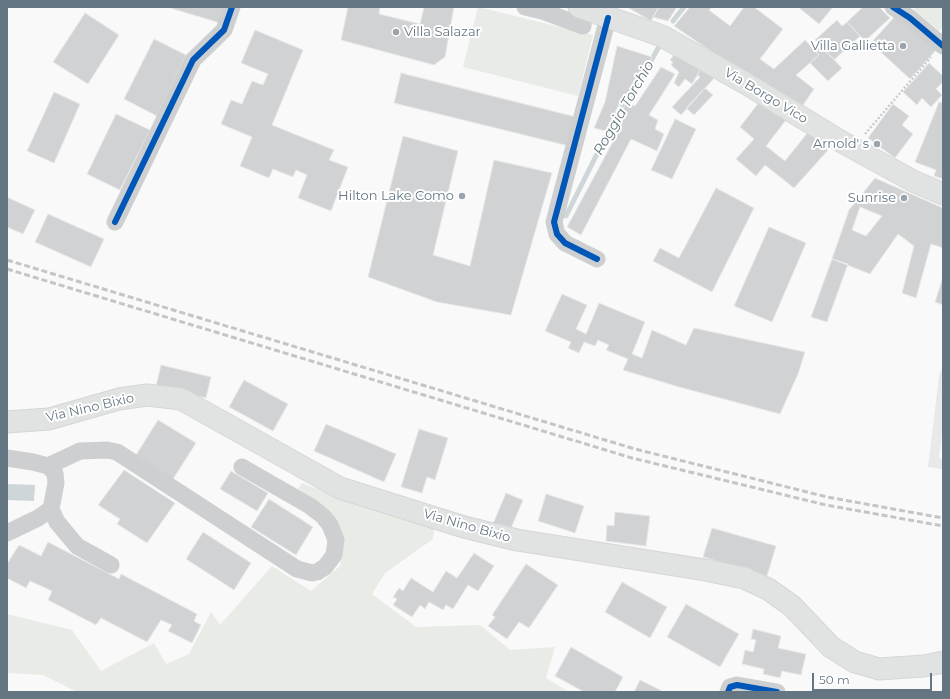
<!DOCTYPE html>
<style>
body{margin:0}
#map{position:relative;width:950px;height:699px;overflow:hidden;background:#f9f9f9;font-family:Montserrat,sans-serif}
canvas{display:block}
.frame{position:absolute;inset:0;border:8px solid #657683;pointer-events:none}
.scale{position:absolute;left:812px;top:673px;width:120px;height:18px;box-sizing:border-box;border:2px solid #657683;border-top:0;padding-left:5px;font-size:12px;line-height:14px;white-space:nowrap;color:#657683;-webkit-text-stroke:3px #fff;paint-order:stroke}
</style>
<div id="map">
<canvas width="950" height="699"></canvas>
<div class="frame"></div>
<div class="scale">50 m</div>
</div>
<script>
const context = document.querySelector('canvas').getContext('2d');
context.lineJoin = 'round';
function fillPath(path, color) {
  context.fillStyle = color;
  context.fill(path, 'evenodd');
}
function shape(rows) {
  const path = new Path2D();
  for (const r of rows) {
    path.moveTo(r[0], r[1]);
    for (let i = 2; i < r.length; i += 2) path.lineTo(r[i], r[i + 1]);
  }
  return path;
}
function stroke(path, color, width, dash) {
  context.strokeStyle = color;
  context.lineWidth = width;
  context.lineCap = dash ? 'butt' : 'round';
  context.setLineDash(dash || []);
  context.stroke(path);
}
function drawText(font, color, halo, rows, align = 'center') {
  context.font = font + ' Montserrat,sans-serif';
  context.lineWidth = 4;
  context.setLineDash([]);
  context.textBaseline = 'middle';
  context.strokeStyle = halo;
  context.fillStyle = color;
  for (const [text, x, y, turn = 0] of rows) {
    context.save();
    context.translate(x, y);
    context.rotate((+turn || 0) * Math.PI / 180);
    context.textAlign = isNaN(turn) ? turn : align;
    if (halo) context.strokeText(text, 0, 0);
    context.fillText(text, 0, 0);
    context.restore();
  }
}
fillPath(shape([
 [943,365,943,424,939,458,943,459,943,469,928,467,939,376]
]), '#e8e9e9');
fillPath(shape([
 [478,7,593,35,578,96,463,67],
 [916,7,943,7,943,27,939,31,914,10],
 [302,483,376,511,394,515,434,529,433,539,385,573,372,594,416,627,480,625,510,650,555,647,546,678,569,692,77,692,43,675,7,673,7,614,72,630,101,671,154,643,166,664,189,654,211,612,220,625,272,566,311,591,340,566,343,539,329,509,298,489]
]), '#e8ebe6');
fillPath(shape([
 [7,484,35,485,34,501,7,500]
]), '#ced6d9');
stroke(shape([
 [673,21,684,7],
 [566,216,617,114,625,101,628,102,661,43]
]), '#ced6d9', 5);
const building = shape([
 [167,7,225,7,220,23,167,7],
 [348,7,380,7,379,14,420,24,424,7,454,7,445,57,434,65,341,40,348,7],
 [627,7,659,7,651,21,627,7],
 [659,7,677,7,668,21,653,17,659,7],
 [690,7,712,7,709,10,730,26,744,7,754,7,783,29,760,59,774,69,805,40,819,55,796,75,814,89,799,111,674,26,690,7],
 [798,7,833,7,819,24,798,7],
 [863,7,879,7,890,18,865,41,847,22,863,7],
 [85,13,119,35,88,84,53,62,85,13],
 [897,14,936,50,910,79,871,43,897,14],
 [837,20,842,26,847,22,860,36,834,60,815,40,837,20],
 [255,30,303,50,272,125,334,150,329,160,348,167,331,211,298,198,307,175,296,170,293,177,273,169,269,178,240,166,252,137,221,124,231,100,242,104,252,81,263,85,268,74,241,63,255,30],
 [154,39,186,55,157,116,124,99,154,39],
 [820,45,842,68,828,81,810,63,819,55,814,50,820,45],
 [617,46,652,57,630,97,625,96,622,102,620,102,606,131,594,128,605,102,617,46],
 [677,51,702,67,692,84,685,79,679,87,674,83,679,72,671,65,673,62,670,60,677,51],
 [929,63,943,76,943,82,936,89,942,95,931,107,922,98,917,105,903,92,929,63],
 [661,67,675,74,649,115,658,120,655,129,664,134,657,151,631,139,581,235,567,227,616,136,613,135,626,102,635,106,661,67],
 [702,67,716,76,681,115,672,107,700,77,697,75,702,67],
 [401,73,576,117,569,146,394,103,401,73],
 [705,88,713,95,694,115,686,108,705,88],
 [54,92,80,104,54,163,27,151,54,92],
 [760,101,786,120,766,146,785,161,809,131,829,149,794,188,765,165,756,176,736,159,754,139,740,127,760,101],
 [939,102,943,103,943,179,934,176,936,170,915,162,939,102],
 [893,104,909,116,902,125,913,134,895,158,868,138,893,104],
 [116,114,150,130,120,190,87,174,116,114],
 [675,119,696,129,672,179,651,170,675,119],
 [403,136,458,151,433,255,470,266,494,160,552,173,511,315,437,302,368,277,403,136],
 [875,178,943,208,943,248,931,244,916,298,902,293,914,246,898,234,870,274,832,259,849,210,875,178],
 [860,207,882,216,866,236,852,230,860,207],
 [716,188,754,208,712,292,653,261,660,248,679,258,716,188],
 [7,197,35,210,23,234,7,227,7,197],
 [48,214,104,239,91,267,35,242,48,214],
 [769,227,806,243,772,322,734,306,769,227],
 [832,259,848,264,827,322,811,317,832,259],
 [942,280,943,280,943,305,935,302,942,280],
 [562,294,587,305,576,329,586,334,599,303,645,322,632,354,642,358,652,330,686,345,694,328,805,352,798,374,780,414,679,387,623,370,628,359,606,350,609,345,598,340,595,346,584,342,579,353,568,348,571,342,545,331,562,294],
 [161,365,211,377,206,398,156,386,161,365],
 [244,380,288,404,273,431,229,407,244,380],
 [158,420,196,443,173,479,136,455,158,420],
 [326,424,396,454,384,482,314,451,326,424],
 [419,429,448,438,435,480,427,477,422,493,401,487,419,429],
 [124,470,175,503,147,543,117,524,120,519,98,505,124,470],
 [231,471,268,493,257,511,220,489,231,471],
 [506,493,523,500,509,533,492,526,506,493],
 [546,494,584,506,575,533,538,521,546,494],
 [269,499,313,527,296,555,251,527,269,499],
 [615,512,650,516,646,546,606,541,607,525,614,526,615,512],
 [712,528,776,546,767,576,703,557,712,528],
 [203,532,251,563,234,590,186,559,203,532],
 [48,542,119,579,121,574,197,614,194,621,201,625,192,643,168,631,172,625,161,620,147,642,101,618,96,625,48,600,52,591,30,581,26,588,7,578,7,564,19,545,41,556,48,542],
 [474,553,494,566,478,591,468,585,453,609,446,605,443,610,429,602,425,609,420,605,412,617,393,605,397,599,393,597,399,588,403,591,411,578,433,592,446,571,457,578,474,553],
 [526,564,558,585,529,628,519,622,507,639,488,626,495,617,492,615,526,564],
 [622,582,667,607,650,638,605,612,622,582],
 [686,604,739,634,720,667,667,637,686,604],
 [753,629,781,636,778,648,806,654,801,675,782,671,780,678,763,674,764,669,742,664,745,650,753,652,756,640,751,639,753,629],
 [571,647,623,677,615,692,584,692,555,676,571,647],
 [640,680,664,692,634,692,640,680]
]);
fillPath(building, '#d0d2d3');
stroke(building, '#e8e8e8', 1);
const major = shape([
 [579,7,662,36,745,83,842,142,913,181,943,194],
 [7,422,49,419,119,399,147,395,181,399,340,488,464,527,517,540,705,570,744,578,768,589,792,606,831,647,855,662,879,669,924,666,943,662]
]);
stroke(major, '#d5d6d7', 23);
stroke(shape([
 [865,134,931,57]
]), '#cbcccd', 2.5, [2, 2]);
stroke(shape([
 [525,7,542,11,583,26,584,7],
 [893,7,910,18,943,46],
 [115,222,193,60,224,30,232,7],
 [597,259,565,243,557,234,554,222,608,18],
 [7,458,33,462,48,466,55,473,56,483,51,509,57,522,77,546,111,565],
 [48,466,80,451,107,450,117,452,297,569,312,573,317,572,325,567,334,555,336,540,330,525,323,516,310,506,242,467],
 [7,533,38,518,51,509],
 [728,692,730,687,737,685,777,692]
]), '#cecfd0', 17);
stroke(major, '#e1e2e2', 21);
stroke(shape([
 [7,260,635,449,827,497,943,518],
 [7,269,632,458,826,505,943,526]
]), '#c3c5c6', 3, [6, 3]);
stroke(shape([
 [916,32,927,21]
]), '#cbcccd', 2.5, [2, 2]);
stroke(shape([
 [893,7,910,18,943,46],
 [115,222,193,60,224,30,232,7],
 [597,259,565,243,557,234,554,222,608,18],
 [728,692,730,687,737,685,777,692]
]), '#0057b8', 6);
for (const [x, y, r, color] of [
 [396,32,4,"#99a4ac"],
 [903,46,4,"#99a4ac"],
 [877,144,4,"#99a4ac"],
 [462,196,4,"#99a4ac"],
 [904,198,4,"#99a4ac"]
]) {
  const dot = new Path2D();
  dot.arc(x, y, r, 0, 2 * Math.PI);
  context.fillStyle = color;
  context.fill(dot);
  stroke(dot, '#fff', 1.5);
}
drawText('13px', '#657683', '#fff', [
 ["Villa Salazar",404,32,"left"],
 ["Villa Gallietta",895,46],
 ["Arnold' s",869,144],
 ["Hilton Lake Como",454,196],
 ["Sunrise",896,198]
], 'right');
drawText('13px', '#657683', '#fff', [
 ["Via Borgo Vico",766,96,31],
 ["Via Nino Bixio",90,408,-13],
 ["Via Nino Bixio",467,526,16]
]);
drawText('italic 14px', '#60757c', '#fff', [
 ["Roggia Torchio",624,108,-60]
]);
</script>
